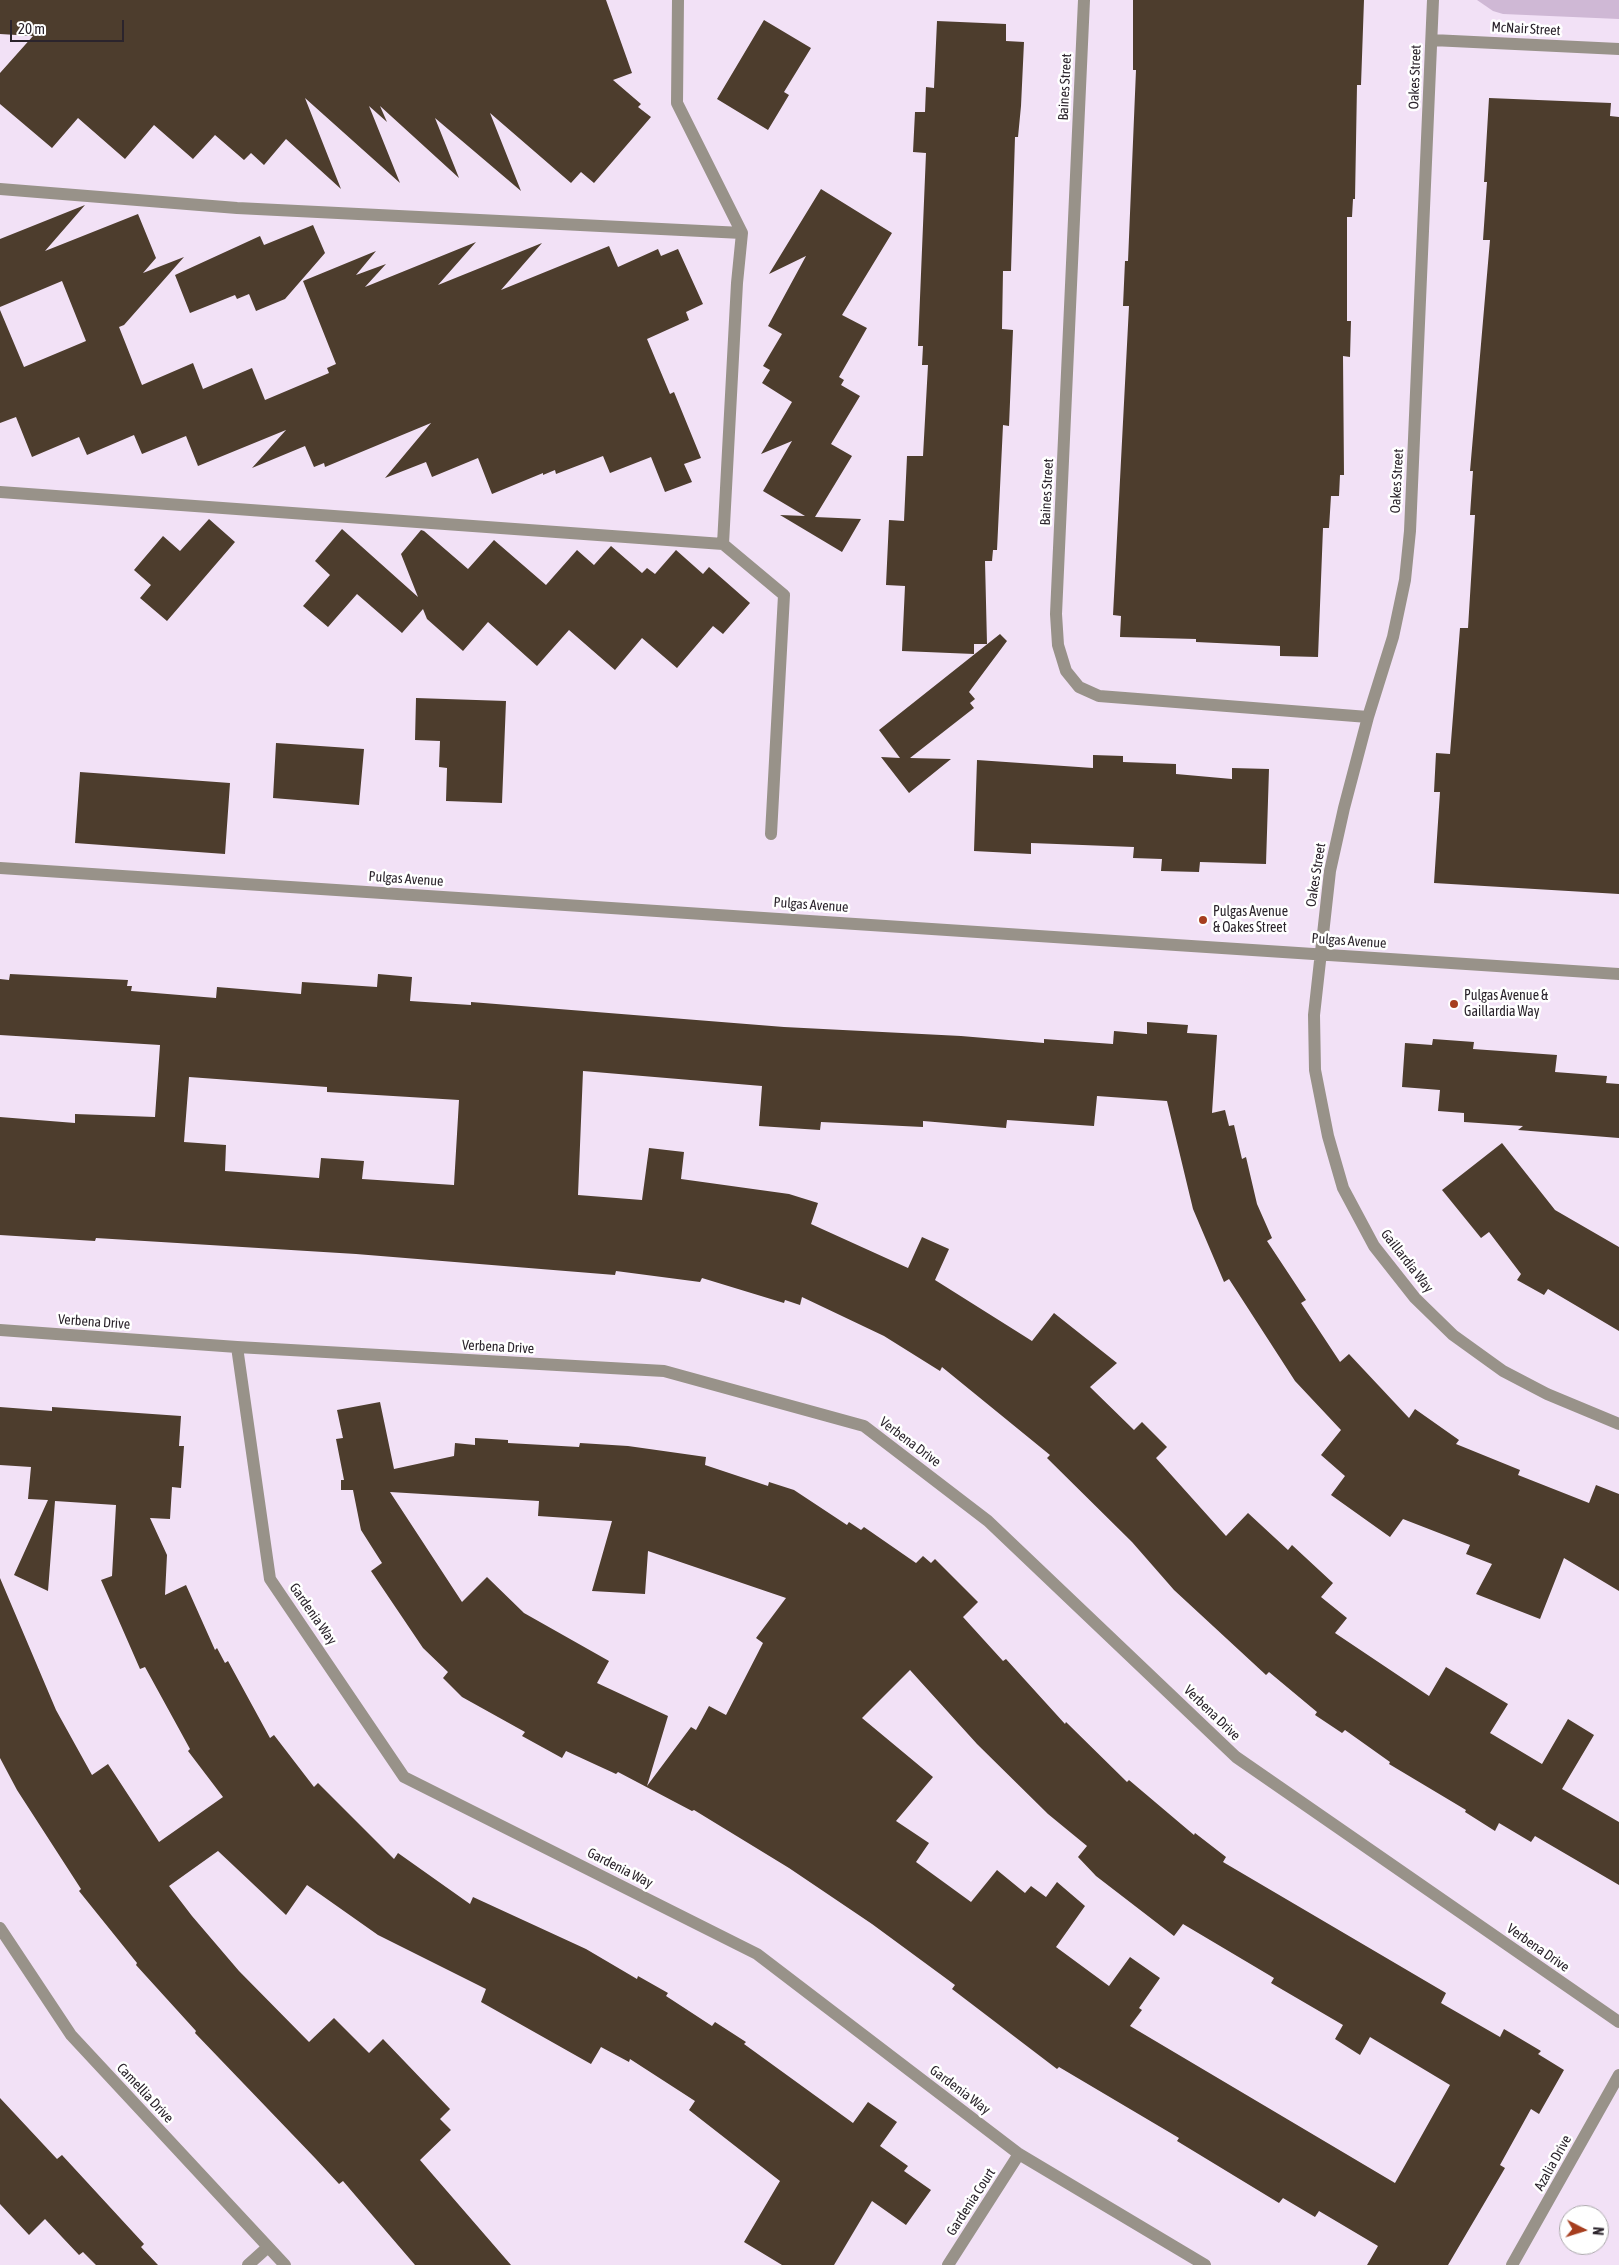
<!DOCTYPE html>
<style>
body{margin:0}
#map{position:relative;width:1619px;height:2265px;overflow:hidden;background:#f2e1f6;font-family:"Asap Condensed",sans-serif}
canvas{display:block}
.north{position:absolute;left:1559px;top:2205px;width:50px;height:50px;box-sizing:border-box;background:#fff;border:1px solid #aaa7ab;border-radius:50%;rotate:95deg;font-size:14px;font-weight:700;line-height:20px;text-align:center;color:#2b242c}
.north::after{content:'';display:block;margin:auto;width:18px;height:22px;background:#a63e1f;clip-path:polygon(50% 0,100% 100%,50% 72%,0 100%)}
.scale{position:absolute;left:10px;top:20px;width:114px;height:22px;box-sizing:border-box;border:2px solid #2b242c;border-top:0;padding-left:6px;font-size:15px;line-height:18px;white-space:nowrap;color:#2b242c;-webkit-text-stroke:4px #fff;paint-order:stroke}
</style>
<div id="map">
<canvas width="1619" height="2265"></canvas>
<div class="north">N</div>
<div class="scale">20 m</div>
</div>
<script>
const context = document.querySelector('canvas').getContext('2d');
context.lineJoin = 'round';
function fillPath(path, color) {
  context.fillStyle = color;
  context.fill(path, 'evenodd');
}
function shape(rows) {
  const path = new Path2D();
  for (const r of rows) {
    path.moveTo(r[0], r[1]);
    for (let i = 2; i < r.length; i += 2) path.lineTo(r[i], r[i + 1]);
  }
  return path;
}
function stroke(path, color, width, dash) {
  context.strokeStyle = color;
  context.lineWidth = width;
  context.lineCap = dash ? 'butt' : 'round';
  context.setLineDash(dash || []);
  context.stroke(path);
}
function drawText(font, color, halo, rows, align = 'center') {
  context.font = font + ' "Asap Condensed",sans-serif';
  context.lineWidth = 5;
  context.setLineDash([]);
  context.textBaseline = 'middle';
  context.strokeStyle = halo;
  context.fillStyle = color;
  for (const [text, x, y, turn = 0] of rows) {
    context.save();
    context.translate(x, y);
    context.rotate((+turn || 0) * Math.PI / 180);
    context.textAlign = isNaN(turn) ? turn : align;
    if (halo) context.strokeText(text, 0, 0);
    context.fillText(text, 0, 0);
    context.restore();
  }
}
fillPath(shape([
 [1477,0,1619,0,1619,19,1503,14,1493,11]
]), '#cfb8d5');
fillPath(shape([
 [0,0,606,0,632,73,613,80,641,104,638,107,651,117,594,183,581,172,571,183,490,113,521,191,435,118,459,178,380,106,387,122,369,106,400,183,305,98,341,189,286,139,264,165,251,153,244,160,215,135,193,159,154,125,125,159,78,118,52,148,0,104,0,73,33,36,0,34],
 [1133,0,1364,0,1361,85,1357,85,1355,199,1353,199,1352,217,1347,217,1347,321,1351,321,1350,357,1343,356,1344,475,1340,475,1339,496,1331,496,1329,528,1323,528,1318,657,1280,656,1280,646,1196,642,1196,639,1120,637,1121,616,1113,615,1129,306,1123,306,1125,261,1128,261,1136,70,1133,70],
 [764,20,811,48,784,92,789,95,768,130,717,99],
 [937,21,1006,24,1006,41,1024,42,1021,106,1018,137,1015,137,1011,271,1003,271,1002,329,1013,330,1009,426,1003,425,997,550,993,550,992,561,985,561,987,644,974,644,974,654,902,651,905,586,886,585,889,520,904,521,907,456,923,456,928,365,922,365,923,346,918,346,926,153,913,152,915,112,925,112,926,87,934,88],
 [1489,98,1611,103,1610,116,1619,117,1619,894,1434,883,1440,792,1434,792,1436,753,1450,754,1460,628,1468,628,1475,515,1470,515,1473,471,1470,471,1490,240,1483,240,1487,182,1484,182],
 [821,189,892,233,842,315,867,328,839,377,844,380,841,385,860,396,831,444,852,456,815,517,861,519,842,552,780,515,805,516,763,491,792,441,761,454,792,402,762,383,770,370,763,366,782,334,768,326,806,256,769,274],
 [85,205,45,251,138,214,156,258,143,273,184,257,124,325,119,327,142,385,193,363,203,389,252,368,265,400,329,373,327,368,336,364,303,281,376,251,356,275,386,264,365,287,476,242,438,285,542,243,501,290,609,246,618,267,658,249,661,256,678,249,703,304,686,312,689,320,647,339,670,394,674,392,701,458,684,464,692,482,665,492,651,457,610,473,603,456,556,474,555,470,543,475,543,473,492,494,478,458,432,477,426,462,385,478,431,423,325,467,324,463,314,467,305,446,252,468,286,430,198,466,186,436,142,454,134,435,87,455,79,437,32,457,16,417,0,423,0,310,24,367,86,341,62,281,0,307,0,239],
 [313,225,325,253,285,299,256,311,249,294,237,299,235,295,190,313,175,275,260,236,264,245],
 [209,519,235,542,167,621,140,598,151,585,134,570,163,536,180,551],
 [342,529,418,597,401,554,421,530,424,531,468,569,494,540,546,585,577,550,594,565,611,546,642,573,647,568,655,574,676,550,703,574,709,567,750,603,723,634,713,626,677,668,642,638,615,670,569,630,537,666,488,622,463,651,427,619,423,609,402,633,357,594,328,627,303,606,330,575,315,561],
 [1000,634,1007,641,969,692,975,699,970,703,974,708,910,758,951,759,909,793,881,757,900,758,879,730],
 [416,698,506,701,502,803,446,801,447,768,439,767,440,741,415,740],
 [276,743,364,749,359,805,273,798],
 [1093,755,1123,756,1123,762,1176,764,1176,774,1232,779,1232,768,1269,769,1266,864,1200,862,1199,872,1161,871,1162,859,1133,858,1134,847,1031,843,1031,854,974,851,977,760,1093,768],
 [80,772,230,783,225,854,75,843],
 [10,974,128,980,127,986,132,986,131,991,216,998,217,987,301,994,302,982,377,987,378,974,412,977,410,1001,471,1005,471,1002,784,1027,961,1036,1044,1043,1044,1039,1113,1044,1114,1031,1147,1034,1147,1022,1188,1025,1187,1033,1217,1035,1212,1113,1225,1110,1229,1126,1234,1125,1242,1159,1246,1157,1257,1204,1272,1238,1267,1241,1306,1300,1301,1303,1340,1362,1349,1354,1409,1418,1415,1409,1459,1440,1456,1444,1520,1470,1518,1475,1589,1503,1596,1485,1619,1494,1619,1591,1564,1558,1540,1619,1476,1594,1492,1564,1466,1554,1470,1545,1403,1519,1390,1537,1331,1495,1345,1476,1321,1455,1341,1430,1295,1381,1229,1279,1224,1282,1193,1209,1167,1101,1097,1096,1094,1126,1007,1120,1006,1128,923,1121,923,1127,821,1122,820,1130,759,1126,762,1086,583,1071,578,1195,642,1200,649,1148,684,1152,681,1179,789,1194,818,1203,811,1224,908,1268,922,1237,949,1249,935,1280,1032,1341,1054,1313,1117,1363,1090,1387,1134,1430,1142,1422,1167,1447,1156,1458,1226,1536,1248,1513,1288,1550,1292,1545,1333,1583,1321,1597,1347,1618,1335,1633,1429,1696,1446,1667,1508,1704,1490,1733,1542,1764,1568,1719,1594,1735,1562,1789,1619,1822,1619,1885,1535,1836,1531,1842,1499,1823,1495,1831,1465,1812,1466,1810,1389,1764,1390,1762,1345,1730,1342,1733,1315,1715,1317,1712,1269,1672,1266,1675,1174,1590,1132,1542,1047,1458,1050,1455,942,1367,940,1371,884,1336,802,1297,800,1305,785,1300,784,1303,702,1278,700,1282,616,1271,615,1275,356,1254,96,1238,95,1241,0,1235,0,1117,75,1123,75,1114,155,1117,160,1045,0,1035,0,979,9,980],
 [189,1077,327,1087,327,1092,459,1100,454,1185,362,1179,364,1161,321,1158,319,1178,225,1171,226,1145,184,1142],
 [1433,1039,1474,1042,1473,1049,1557,1055,1555,1072,1607,1076,1606,1083,1619,1084,1619,1138,1518,1130,1523,1126,1464,1122,1464,1113,1438,1111,1440,1090,1402,1087,1405,1043,1432,1045],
 [1502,1143,1555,1210,1619,1247,1619,1331,1548,1289,1544,1295,1517,1280,1521,1274,1489,1232,1481,1238,1442,1190],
 [380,1402,394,1469,454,1456,455,1443,475,1445,475,1438,508,1440,508,1443,579,1447,580,1443,628,1446,706,1457,705,1465,768,1486,769,1482,794,1490,847,1525,849,1522,861,1530,864,1527,916,1563,923,1556,931,1563,935,1559,978,1602,963,1617,1003,1661,1006,1659,1065,1724,1066,1722,1127,1782,1129,1780,1194,1835,1195,1833,1226,1857,1223,1862,1446,1993,1441,2003,1500,2037,1504,2029,1541,2051,1538,2054,1564,2070,1539,2114,1531,2109,1500,2165,1505,2168,1448,2265,1367,2265,1378,2246,1319,2211,1315,2217,1283,2198,1279,2203,1177,2141,1179,2138,1059,2067,1057,2069,952,1989,955,1985,872,1924,789,1868,694,1810,692,1811,618,1772,616,1774,566,1751,562,1758,522,1736,525,1732,462,1697,443,1678,448,1672,423,1648,371,1571,382,1563,361,1530,353,1490,341,1490,341,1480,344,1480,336,1439,343,1438,337,1410],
 [390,1492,539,1501,538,1516,612,1521,592,1591,645,1594,648,1551,786,1598,756,1638,763,1643,726,1715,709,1706,696,1730,691,1727,647,1786,668,1716,597,1683,609,1661,524,1613,487,1577,462,1602],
 [910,1670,977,1744,1048,1814,1087,1846,1078,1857,1096,1876,1174,1936,1183,1924,1274,1978,1271,1983,1343,2025,1335,2039,1360,2055,1370,2037,1450,2085,1395,2183,1130,2026,1142,2010,1139,2008,1160,1978,1130,1957,1109,1986,1056,1947,1085,1906,1057,1882,1046,1897,1031,1886,1025,1893,997,1870,971,1902,916,1862,929,1843,896,1821,933,1777,862,1718],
 [0,1407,52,1411,52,1407,181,1416,179,1446,184,1446,181,1488,172,1487,170,1519,150,1518,167,1555,165,1595,186,1585,215,1650,217,1648,225,1663,228,1661,270,1738,274,1735,314,1787,318,1783,394,1859,398,1853,470,1904,473,1897,586,1949,637,1979,638,1976,668,1993,666,1996,712,2026,715,2022,746,2042,744,2044,853,2123,868,2102,897,2122,880,2146,908,2166,904,2171,931,2190,906,2225,872,2201,834,2265,782,2265,744,2242,780,2181,689,2110,695,2101,630,2059,629,2062,601,2047,591,2064,481,2002,486,1989,378,1935,307,1885,286,1915,218,1851,169,1886,192,1916,239,1971,309,2042,334,2018,369,2053,383,2039,450,2109,440,2119,451,2130,420,2160,511,2265,415,2265,343,2181,339,2184,315,2158,195,2033,196,2031,136,1965,137,1963,79,1891,81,1889,17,1790,0,1758,0,1578,56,1710,92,1775,108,1764,159,1842,223,1797,188,1751,190,1749,145,1667,140,1669,101,1580,112,1576,116,1505,55,1501,48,1591,14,1575,48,1500,28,1499,31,1467,0,1465],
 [0,2098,57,2159,62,2155,144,2244,141,2247,158,2265,96,2265,83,2252,79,2255,45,2219,29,2235,0,2204]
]), '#4d3d2d');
stroke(shape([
 [678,0,677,103,742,233,737,283,723,544],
 [1084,0,1056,614,1058,645,1066,671,1079,687,1099,696,1368,717],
 [1433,0,1410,531,1405,580,1393,637,1368,717,1344,808,1330,871,1314,1015,1315,1070,1328,1136,1343,1188,1374,1246,1415,1298,1453,1335,1503,1371,1547,1394,1619,1424],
 [1432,40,1619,49],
 [0,189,237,208,742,233],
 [0,492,723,544,784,595,771,834],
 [0,868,1619,974],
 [0,1330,237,1347,664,1371,864,1426,988,1521,1236,1757,1619,2022],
 [237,1347,270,1579,404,1777,757,1954,1019,2154,1205,2265],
 [0,1928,71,2035,285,2265],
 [248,2265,268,2247],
 [948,2265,1019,2154],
 [1512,2265,1619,2075]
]), '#989289', 12);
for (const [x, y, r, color] of [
 [1203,920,5,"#a63e1f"],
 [1454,1004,5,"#a63e1f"]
]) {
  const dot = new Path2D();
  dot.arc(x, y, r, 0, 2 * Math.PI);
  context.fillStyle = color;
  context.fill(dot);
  stroke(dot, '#fff', 2);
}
drawText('14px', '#2b242c', '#fff', [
 ["McNair Street",1526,29,3],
 ["Oakes Street",1415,77,-88],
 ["Baines Street",1065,87,-87],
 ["Oakes Street",1397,481,-87],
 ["Baines Street",1047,492,-87],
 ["Oakes Street",1316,875,-81],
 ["Pulgas Avenue",406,879,4],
 ["Pulgas Avenue",811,905,4],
 ["Pulgas Avenue",1349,941,4],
 ["Gaillardia Way",1407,1261,52],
 ["Verbena Drive",94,1322,4],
 ["Verbena Drive",498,1347,3],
 ["Verbena Drive",910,1442,37],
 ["Gardenia Way",313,1614,55],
 ["Verbena Drive",1212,1713,44],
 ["Gardenia Way",620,1868,27],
 ["Verbena Drive",1538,1948,35],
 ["Gardenia Way",960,2090,37],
 ["Camellia Drive",145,2093,47],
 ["Azalia Drive",1553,2163,-61],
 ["Gardenia Court",971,2202,-57]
]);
drawText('14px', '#2b242c', '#fff', [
 ["Pulgas Avenue",1213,912],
 ["& Oakes Street",1213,928],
 ["Pulgas Avenue &",1464,996],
 ["Gaillardia Way",1464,1012]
], 'left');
</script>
